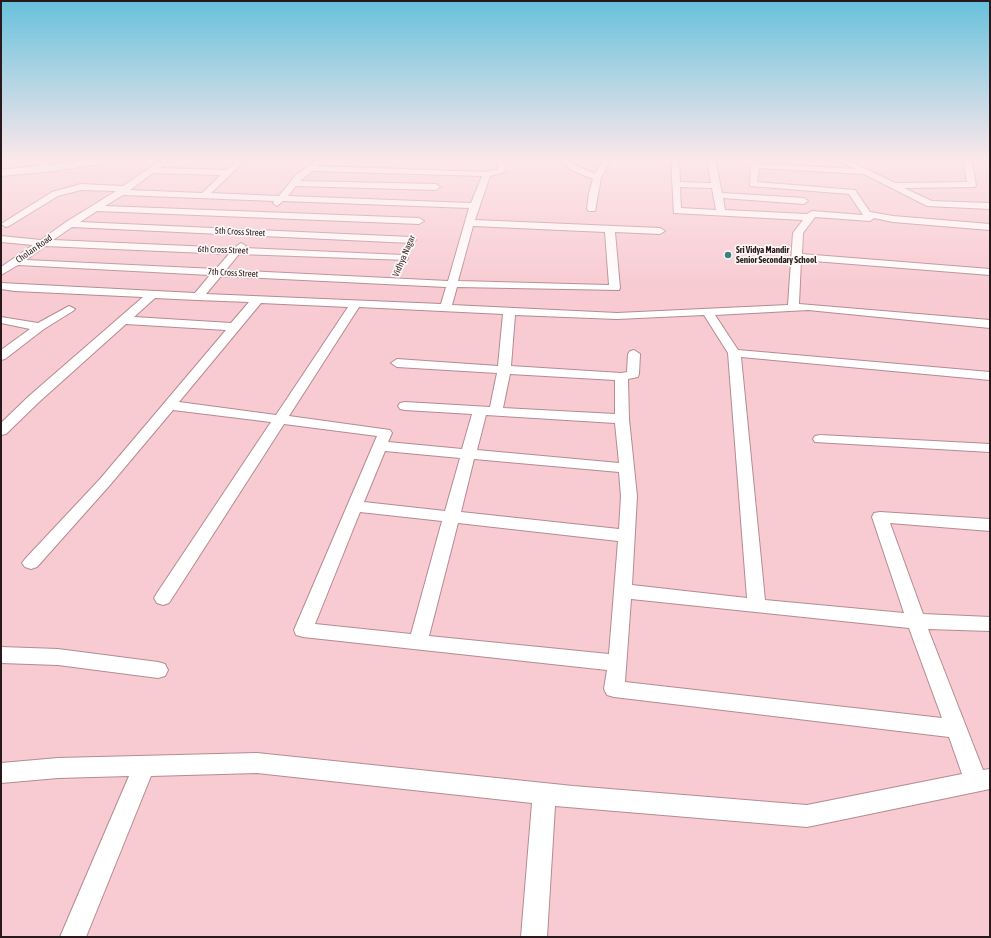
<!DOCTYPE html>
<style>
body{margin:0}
#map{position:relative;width:991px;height:938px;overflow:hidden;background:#f8cbd2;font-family:"Asap Condensed",sans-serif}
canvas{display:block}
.frame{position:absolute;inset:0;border:2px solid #29191c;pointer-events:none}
</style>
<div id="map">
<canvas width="991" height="938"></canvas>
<div class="frame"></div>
</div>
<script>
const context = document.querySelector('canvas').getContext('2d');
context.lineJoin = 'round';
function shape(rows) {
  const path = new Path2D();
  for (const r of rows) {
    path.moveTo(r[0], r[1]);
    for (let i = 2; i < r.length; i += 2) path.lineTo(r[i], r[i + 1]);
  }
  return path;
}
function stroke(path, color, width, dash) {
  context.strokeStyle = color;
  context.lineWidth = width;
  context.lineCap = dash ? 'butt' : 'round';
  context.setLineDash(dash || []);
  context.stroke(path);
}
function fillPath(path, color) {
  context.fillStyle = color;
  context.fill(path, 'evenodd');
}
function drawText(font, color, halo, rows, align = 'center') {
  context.font = font + ' "Asap Condensed",sans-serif';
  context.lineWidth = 3.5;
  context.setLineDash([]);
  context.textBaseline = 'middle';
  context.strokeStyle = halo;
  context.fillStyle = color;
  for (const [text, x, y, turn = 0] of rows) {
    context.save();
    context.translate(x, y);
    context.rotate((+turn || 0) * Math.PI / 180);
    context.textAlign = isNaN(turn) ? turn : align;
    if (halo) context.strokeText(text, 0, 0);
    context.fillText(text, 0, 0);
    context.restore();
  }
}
const minor = shape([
 [42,159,50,159,42,172,36,172,35,170,42,159],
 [163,159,171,159,160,168,226,170,239,159,247,159,211,193,279,196,296,175,317,160,321,162,317,166,487,172,498,169,498,159,506,159,505,172,490,176,475,220,660,228,665,231,660,234,615,232,620,288,619,290,457,287,452,305,617,313,788,305,793,233,803,220,674,213,671,159,679,159,680,182,711,183,707,159,715,159,722,193,804,198,808,201,804,204,723,198,725,210,807,214,812,211,863,215,849,194,750,186,751,165,755,163,855,169,844,163,830,161,826,159,845,159,895,183,967,182,963,159,971,159,976,185,975,187,904,188,932,201,990,203,990,209,927,206,864,174,759,168,757,182,855,190,870,212,893,216,990,224,990,230,893,222,874,218,870,221,815,217,803,233,802,254,990,269,990,275,801,260,799,304,990,320,990,328,808,310,715,315,738,350,990,372,990,380,741,357,765,600,904,613,872,517,874,513,880,512,990,519,990,531,890,523,923,614,990,617,990,631,928,629,983,770,990,769,990,789,807,827,555,806,547,937,521,937,532,803,257,773,151,776,86,937,60,937,129,776,58,778,1,783,1,763,58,758,257,753,573,786,807,805,962,774,949,737,614,697,607,695,604,689,607,670,303,637,296,635,294,630,377,436,284,424,169,603,163,605,157,603,154,598,157,593,271,422,173,410,110,485,37,567,31,569,25,567,22,563,25,559,100,479,226,330,126,324,39,402,6,434,1,435,1,423,29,396,143,297,15,291,1,289,1,283,195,293,210,275,18,265,1,275,1,267,33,245,1,242,1,236,41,240,66,222,116,191,81,190,58,196,9,226,6,227,1,224,52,192,81,184,123,186,163,159],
 [312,171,482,176,471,203,288,196,296,186,436,190,440,187,436,184,300,181,312,171],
 [153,173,221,175,202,193,130,190,153,173],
 [680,187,712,188,716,210,681,208,680,187],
 [123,195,274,201,273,203,277,206,283,201,469,208,448,281,226,270,239,254,407,260,408,258,403,255,244,248,246,246,241,243,234,248,53,240,72,227,411,243,416,240,411,237,80,222,97,211,419,224,424,221,419,218,105,206,123,195],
 [473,226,605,232,609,285,458,281,473,226],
 [45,246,229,254,216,269,26,260,45,246],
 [221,276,446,287,441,304,206,294,221,276],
 [155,298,197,300,249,302,231,323,134,317,155,298],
 [261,303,348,307,276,415,179,402,261,303],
 [359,307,503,314,498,366,397,359,391,363,397,367,497,373,490,407,405,402,400,403,398,406,400,409,405,410,472,414,462,449,388,442,392,433,390,430,289,416,359,307],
 [515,315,617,319,704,315,728,353,747,598,632,585,637,496,629,419,628,379,638,377,639,374,640,354,634,350,630,351,628,354,627,372,621,373,511,366,515,315],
 [510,374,615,380,615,414,503,408,510,374],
 [486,415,615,423,619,463,477,450,486,415],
 [385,451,460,458,445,511,364,502,385,451],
 [474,459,619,472,621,496,619,529,461,512,474,459],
 [360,512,442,521,411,634,315,624,360,512],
 [458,523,618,541,609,654,429,636,458,523],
 [631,599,909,628,942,718,625,682,631,599],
 [561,159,569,159,575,165,595,174,603,159,611,159,601,178,595,211,589,211,587,209,589,193,593,179,569,169,561,159],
 [69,306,75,309,73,311,44,329,5,359,1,360,1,350,30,329,1,323,1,317,38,323,69,306],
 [820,435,990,444,990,452,815,442,813,439,815,436,820,435],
 [1,647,58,649,158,662,165,664,168,670,165,676,158,678,58,665,1,663,1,647]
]);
const secondary = shape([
 [94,159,119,159,113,162,53,171,1,176,1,170,94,159]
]);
stroke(minor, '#b58a91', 2);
stroke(secondary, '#b58a91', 2);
fillPath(minor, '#fff');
fillPath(secondary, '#fff');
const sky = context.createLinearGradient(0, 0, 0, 290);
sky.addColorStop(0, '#67c1dc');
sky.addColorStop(0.55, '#fce8eb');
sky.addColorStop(1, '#fce8eb00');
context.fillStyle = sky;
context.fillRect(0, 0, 991, 290);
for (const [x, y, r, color] of [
 [728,255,4,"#3a827b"]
]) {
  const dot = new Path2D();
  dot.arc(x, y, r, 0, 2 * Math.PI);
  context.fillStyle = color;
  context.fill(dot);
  stroke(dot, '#fdf8f8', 1.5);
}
drawText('9px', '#29191c', '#fdf8f8', [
 ["5th Cross Street",240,232,3],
 ["Cholan Road",34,249,-35],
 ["6th Cross Street",223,250,2],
 ["Vidhya Nagar",404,256,-67],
 ["7th Cross Street",233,273,3]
]);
drawText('bold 9px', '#29191c', '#fdf8f8', [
 ["Sri Vidya Mandir",736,250],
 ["Senior Secondary School",736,260]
], 'left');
</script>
